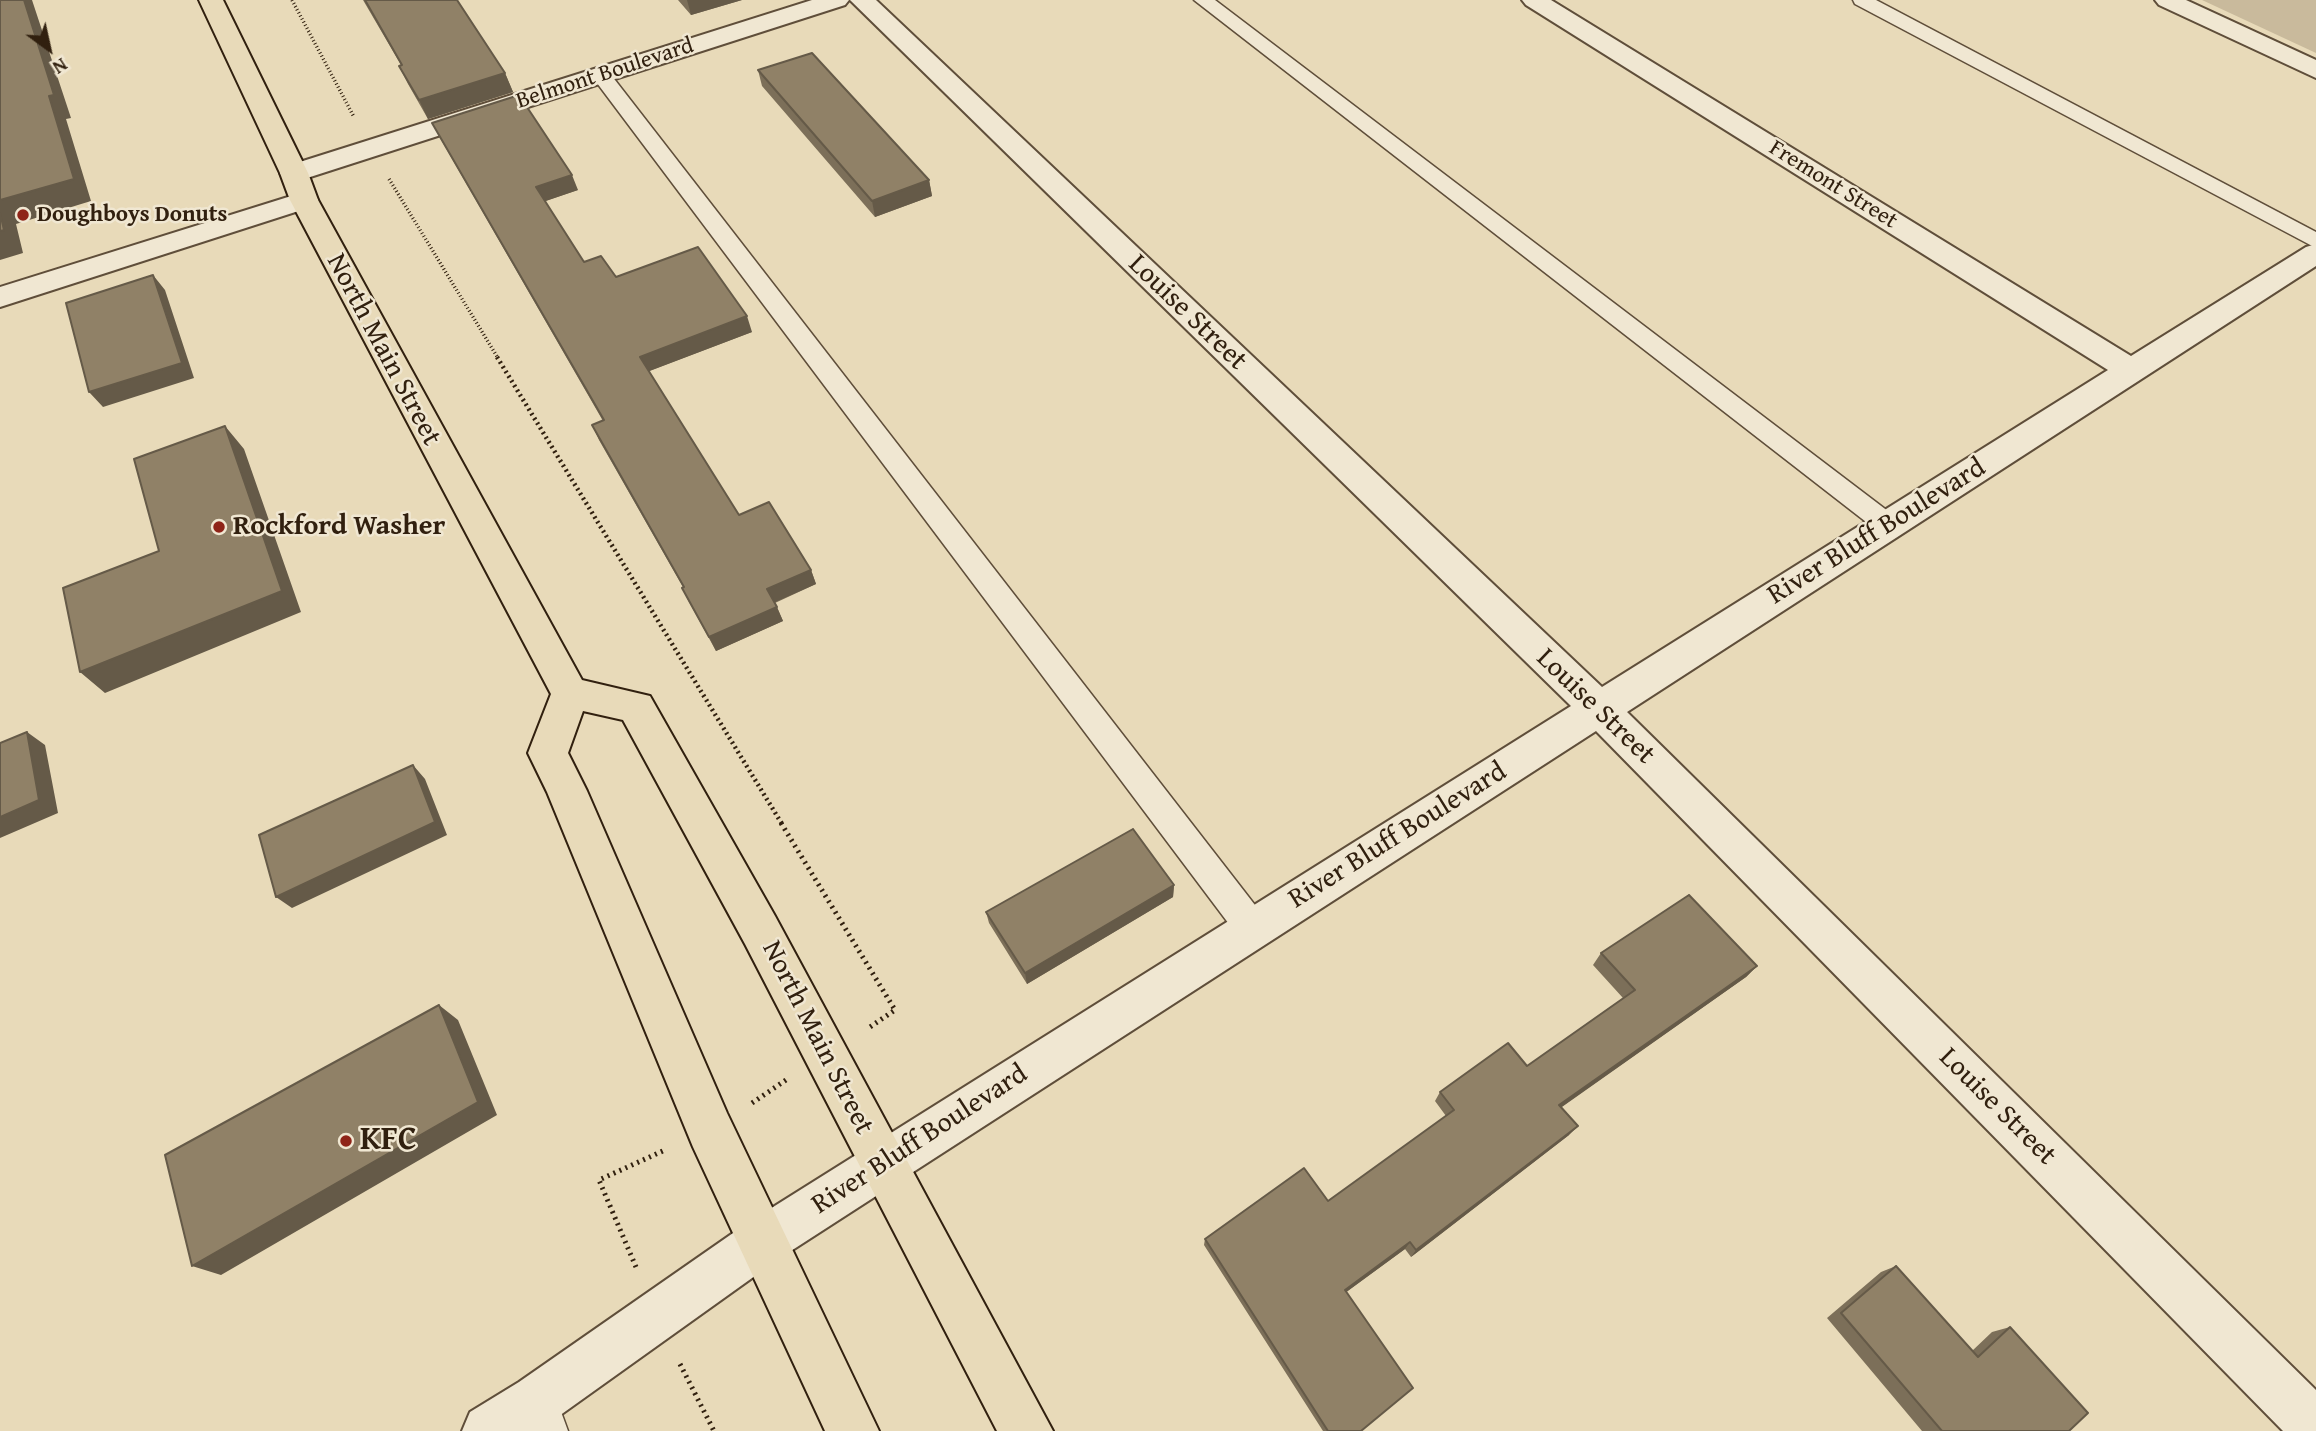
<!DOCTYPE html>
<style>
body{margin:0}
#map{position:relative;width:2316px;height:1431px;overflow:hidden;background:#e8dab9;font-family:"Gentium Book Plus",serif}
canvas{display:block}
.north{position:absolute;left:14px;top:14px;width:70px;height:70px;-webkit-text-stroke:5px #f0e7d2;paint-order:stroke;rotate:147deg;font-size:19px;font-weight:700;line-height:28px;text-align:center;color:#31200f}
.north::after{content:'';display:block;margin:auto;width:24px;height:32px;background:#31200f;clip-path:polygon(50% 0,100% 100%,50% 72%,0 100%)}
</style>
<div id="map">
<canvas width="2316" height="1431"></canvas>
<div class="north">N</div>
</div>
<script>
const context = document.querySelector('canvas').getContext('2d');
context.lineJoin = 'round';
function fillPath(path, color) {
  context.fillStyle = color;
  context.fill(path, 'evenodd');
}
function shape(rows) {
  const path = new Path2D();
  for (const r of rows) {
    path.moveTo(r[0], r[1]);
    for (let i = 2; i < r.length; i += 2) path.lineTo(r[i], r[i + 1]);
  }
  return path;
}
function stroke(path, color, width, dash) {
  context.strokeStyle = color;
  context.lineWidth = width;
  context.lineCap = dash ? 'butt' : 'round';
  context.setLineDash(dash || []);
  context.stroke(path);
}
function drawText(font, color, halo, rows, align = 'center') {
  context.font = font + ' "Gentium Book Plus",serif';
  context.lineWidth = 5;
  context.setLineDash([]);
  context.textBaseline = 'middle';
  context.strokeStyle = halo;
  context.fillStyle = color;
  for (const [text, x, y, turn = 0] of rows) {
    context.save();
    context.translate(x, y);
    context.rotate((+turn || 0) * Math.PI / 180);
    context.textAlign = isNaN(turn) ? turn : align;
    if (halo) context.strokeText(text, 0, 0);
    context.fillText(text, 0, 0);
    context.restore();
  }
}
fillPath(shape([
 [2202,0,2316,0,2316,53]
]), '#c9ba9c');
const service = shape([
 [1194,0,1215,0,1897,518,1901,525,1897,532,1888,535,1879,532,1194,0],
 [1853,0,1876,0,2316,232,2316,248,1855,4,1853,0],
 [601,69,608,71,1265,918,1270,929,1265,940,1253,944,1241,940,594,79,591,75,594,71,601,69],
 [538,1381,552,1387,568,1431,528,1431,518,1401,524,1387,538,1381]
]);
const minor = shape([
 [812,0,849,0,845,5,304,179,294,181,284,179,280,173,284,167,812,0],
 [850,0,876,0,1602,687,2108,370,1526,5,1522,0,1551,0,2131,356,2306,247,2316,244,2316,266,1627,712,2316,1390,2316,1431,2283,1431,1596,731,780,1258,538,1431,462,1431,470,1412,519,1382,746,1224,1571,706,850,0],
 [2155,0,2186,0,2316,60,2316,78,2159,5,2155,0],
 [304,192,314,194,318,200,314,206,0,307,0,287,304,192]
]);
const primary = shape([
 [199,0,223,0,308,173,318,200,582,680,650,696,775,916,1053,1431,997,1431,745,944,623,720,583,711,568,753,587,791,727,1113,879,1431,825,1431,693,1147,547,792,528,753,551,694,290,200,280,173,199,0]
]);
stroke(service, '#5f4e3a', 3);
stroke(minor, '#5f4e3a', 4);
stroke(primary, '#31200f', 4);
stroke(shape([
 [292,0,354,117],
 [389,179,498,358]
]), '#31200f', 3.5, [1, 2.5]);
stroke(shape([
 [497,357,782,824]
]), '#31200f', 4.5, [2, 3.5]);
stroke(shape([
 [781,823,895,1010,867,1029],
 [752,1103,786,1080],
 [636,1267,599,1180,665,1150],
 [680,1364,714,1431]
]), '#31200f', 5, [2, 4.5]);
fillPath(service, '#f0e7d2');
fillPath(minor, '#f0e7d2');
fillPath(primary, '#e8dab9');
fillPath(shape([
 [363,0,457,0,505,73,513,92,428,119,408,84,399,66,401,65],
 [678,0,742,0,691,15],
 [758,70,929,180,932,196,875,217,762,86],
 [432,123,578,190,545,201,584,262,616,277,752,332,649,371,739,515,811,570,816,584,775,603,783,621,716,651,689,602,682,588,683,587,599,440,592,425,603,421,440,138],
 [1174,885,1173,897,1027,984,989,923,986,912],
 [1601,953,1757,966,1746,977,1561,1107,1569,1135,1411,1257,1405,1249,1346,1292,1361,1431,1323,1431,1204,1245,1205,1239,1328,1201,1446,1116,1435,1101,1440,1092,1527,1066,1623,998,1593,965],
 [1896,1266,1972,1351,1992,1332,2010,1327,2069,1431,1922,1431,1827,1318,1881,1272]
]), '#7c6f59');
fillPath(shape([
 [24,0,32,0,71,118,66,119,91,201,16,224,23,253,0,260,0,200],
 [687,0,742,0,691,15],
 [505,73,513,92,428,119,419,100],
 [572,175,578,190,543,202,536,187],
 [929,180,932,196,875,217,872,201],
 [153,275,165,290,194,378,103,407,89,392],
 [747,316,752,332,647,372,640,357],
 [225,426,244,449,301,612,105,693,80,672,282,591],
 [811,570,816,584,773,603,767,589],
 [777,607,783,621,716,651,709,637],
 [27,732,45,745,58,813,0,838,0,817],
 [413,765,425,779,447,835,292,908,276,897],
 [1174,885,1173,897,1027,984,1025,973],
 [1757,966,1746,977,1552,1114,1559,1105],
 [439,1005,458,1020,497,1115,221,1275,192,1266],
 [1578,1126,1569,1135,1411,1257,1416,1250],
 [1410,1242,1405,1249,1341,1296,1345,1290]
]), '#655a48');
const building = shape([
 [0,0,24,0,54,95,49,96,74,179,0,200,0,0],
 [365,0,457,0,505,73,419,100,399,66,402,65,365,0],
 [812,53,929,180,872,201,758,70,812,53],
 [519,95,572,175,536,187,584,262,601,256,616,277,698,247,747,316,640,357,739,515,769,502,811,570,767,589,777,607,709,637,682,588,684,587,592,425,604,420,432,123,519,95],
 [0,213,4,230,0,231,0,213],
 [153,275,182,363,89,392,66,303,153,275],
 [225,426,282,591,80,672,63,588,159,551,134,459,225,426],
 [27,732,39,800,0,817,0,743,27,732],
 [413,765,435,822,276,897,259,835,413,765],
 [1133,829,1174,885,1025,973,986,912,1133,829],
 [1689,895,1757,966,1559,1105,1578,1126,1416,1250,1410,1242,1345,1290,1413,1388,1361,1431,1328,1431,1205,1239,1304,1168,1328,1201,1454,1110,1440,1092,1508,1043,1527,1066,1635,990,1601,953,1689,895],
 [439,1005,478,1102,192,1266,165,1155,439,1005],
 [1896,1266,1978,1357,2010,1327,2088,1413,2069,1431,1942,1431,1841,1313,1896,1266]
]);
fillPath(building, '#908167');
stroke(building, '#655a48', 2);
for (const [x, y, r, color] of [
 [23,215,7,"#8f2418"],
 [219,527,7,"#8f2418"],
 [346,1141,7,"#8f2418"]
]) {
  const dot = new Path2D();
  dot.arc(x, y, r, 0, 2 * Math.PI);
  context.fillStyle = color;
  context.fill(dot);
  stroke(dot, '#f0e7d2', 2.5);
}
drawText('23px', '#31200f', '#f0e7d2', [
 ["Belmont Boulevard",605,74,-18],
 ["Fremont Street",1833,185,32]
]);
drawText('bold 23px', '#31200f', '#f0e7d2', [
 ["Doughboys Donuts",37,215]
], 'left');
drawText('28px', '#31200f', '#f0e7d2', [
 ["Louise Street",1187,313,44],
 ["North Main Street",383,350,62],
 ["River Bluff Boulevard",1877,532,-32],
 ["Louise Street",1595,707,44],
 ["River Bluff Boulevard",1398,836,-32],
 ["North Main Street",817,1038,63],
 ["Louise Street",1997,1107,45],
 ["River Bluff Boulevard",920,1140,-33]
]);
drawText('bold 28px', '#31200f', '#f0e7d2', [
 ["Rockford Washer",233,527]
], 'left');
drawText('bold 33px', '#31200f', '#f0e7d2', [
 ["KFC",360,1141]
], 'left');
</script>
